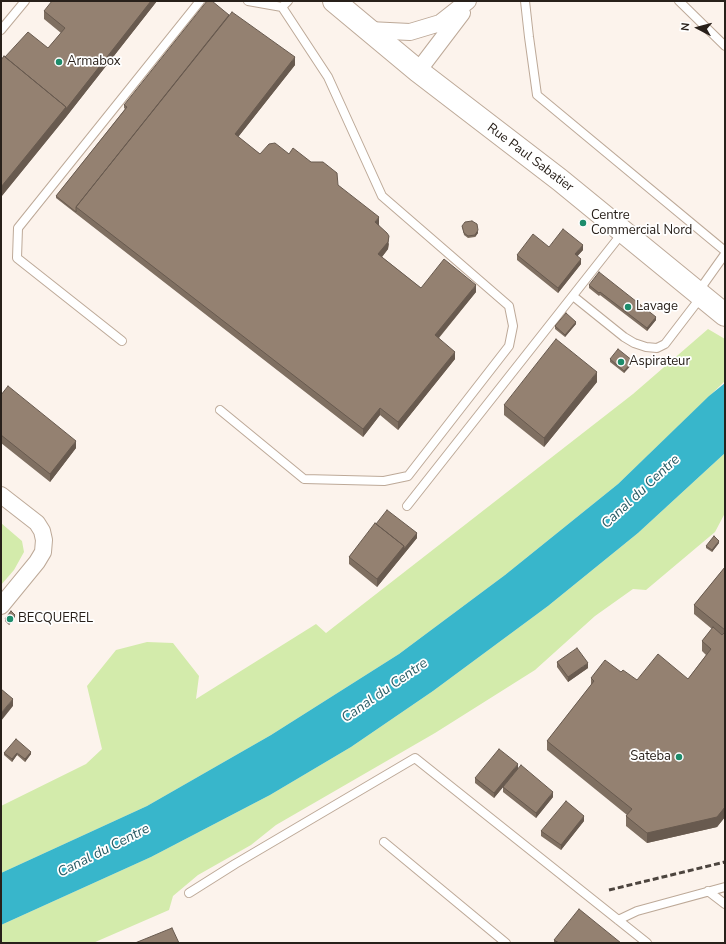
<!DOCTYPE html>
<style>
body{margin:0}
#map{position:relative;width:726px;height:944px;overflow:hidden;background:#fcf3ec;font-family:"Nunito Sans",sans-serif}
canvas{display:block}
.frame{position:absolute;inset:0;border:2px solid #28201a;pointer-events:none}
.north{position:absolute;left:678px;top:8px;width:40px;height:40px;-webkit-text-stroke:3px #fff;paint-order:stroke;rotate:276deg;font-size:11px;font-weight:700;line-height:16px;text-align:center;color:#28201a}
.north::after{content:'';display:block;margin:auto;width:14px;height:18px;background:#28201a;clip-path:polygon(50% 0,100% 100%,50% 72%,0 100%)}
</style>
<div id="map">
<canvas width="726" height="944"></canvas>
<div class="frame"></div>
<div class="north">N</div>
</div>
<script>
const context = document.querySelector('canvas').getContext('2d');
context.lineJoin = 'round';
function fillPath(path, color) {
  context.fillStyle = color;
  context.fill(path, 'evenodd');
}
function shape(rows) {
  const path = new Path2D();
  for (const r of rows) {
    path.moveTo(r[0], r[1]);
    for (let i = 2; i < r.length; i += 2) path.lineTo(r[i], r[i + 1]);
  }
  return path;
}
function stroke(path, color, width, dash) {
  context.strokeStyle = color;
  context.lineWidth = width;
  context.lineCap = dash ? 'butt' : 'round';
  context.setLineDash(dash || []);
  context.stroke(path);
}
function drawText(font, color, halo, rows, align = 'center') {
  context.font = font + ' "Nunito Sans",sans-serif';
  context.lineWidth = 3.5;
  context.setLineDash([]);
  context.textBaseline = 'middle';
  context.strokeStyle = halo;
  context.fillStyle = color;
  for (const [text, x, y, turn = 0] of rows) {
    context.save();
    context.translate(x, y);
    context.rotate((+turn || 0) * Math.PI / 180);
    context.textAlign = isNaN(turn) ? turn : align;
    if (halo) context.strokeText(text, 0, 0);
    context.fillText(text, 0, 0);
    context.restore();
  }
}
fillPath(shape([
 [708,329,725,339,725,381,618,484,505,575,399,654,271,735,147,806,1,873,1,806,86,764,102,749,87,686,116,650,147,642,173,643,199,676,196,699,316,624,326,633,633,394],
 [725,453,725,513,715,532,646,590,633,589,595,616,535,670,435,733,276,825,251,845,198,875,173,896,169,910,93,943,1,943,1,925,151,857,270,795,351,747,433,691,548,606,638,533],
 [1,523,22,541,24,552,14,570,1,585]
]), '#d3ebab');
fillPath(shape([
 [725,383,725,453,638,533,548,606,433,691,351,747,270,795,151,857,1,925,1,873,147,806,271,735,399,654,505,575,618,484,709,396]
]), '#38b6cb');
const service = shape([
 [525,1,529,37,537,95,725,251],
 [679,1,725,46],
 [282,7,288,1],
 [1,30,25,1],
 [698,292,725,254],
 [573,296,624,337,634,343,646,347,657,348,665,344,701,297],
 [122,341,17,258,18,228,200,1],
 [220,410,304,479,384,481,408,476,509,346,513,326,509,306,382,196,328,77,282,7,248,1],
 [407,506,623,232],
 [384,842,506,943],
 [708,891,725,904],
 [189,893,235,864,415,758,647,943],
 [618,920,637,911,725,887]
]);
const minor = shape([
 [369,30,410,32,440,23,468,1],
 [418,71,462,13],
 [1,495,37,523,42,531,44,540,43,552,37,562,1,606]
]);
const secondary = shape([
 [334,1,418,71,560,180,725,315]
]);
stroke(service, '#bda998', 10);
stroke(minor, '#bda998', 18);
stroke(secondary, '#bda998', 24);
stroke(service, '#fff', 8);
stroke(minor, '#fff', 16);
stroke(secondary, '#fff', 22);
stroke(shape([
 [609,890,725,862]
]), '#4c443e', 3, [6, 3]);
fillPath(shape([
 [157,1,66,117,1,197,1,60,5,57,48,48,61,33,44,19,44,11],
 [229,15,295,65,238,137,260,154,289,154,338,185,379,225,389,244,388,249,382,257,421,288,476,292,439,338,455,359,398,430,380,415,363,437,56,198,56,196,125,109,124,108,124,105],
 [462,226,478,233,475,237,468,238,464,235],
 [549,247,583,250,577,256,581,264,558,293,517,260,517,255],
 [589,285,656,320,647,331,600,295,599,296,589,288],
 [576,324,565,337,555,329,555,326],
 [610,359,633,363,624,373,610,362],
 [597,382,544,447,504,415,504,405],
 [1,395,76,448,50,482,1,443],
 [376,524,417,538,377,587,349,564,349,557],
 [719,543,712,552,706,548,706,546],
 [725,567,725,817,717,827,647,843,626,826,626,816,627,815,547,750,547,741,591,685,591,678,621,672,637,680,688,679,706,655,702,651,702,641,712,629,694,614,694,605],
 [15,617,9,625,5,621,5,619],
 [557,662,588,668,568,682,557,667],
 [4,753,31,754,25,762,17,755,12,762,4,755],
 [518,769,494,798,475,783,475,778],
 [503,787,553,797,536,818,503,792],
 [584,821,561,850,541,836,541,831],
 [554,940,621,943,554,943]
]), '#7f6f61');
fillPath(shape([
 [151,1,157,1,66,117,1,197,1,187],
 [295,57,295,65,235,141,235,134],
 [379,217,379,225,375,230,375,222],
 [478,230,478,233,475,237,475,235],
 [389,236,388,249,378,262,378,254],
 [583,245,583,250,575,259,575,254],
 [581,259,581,264,558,293,558,288],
 [476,285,476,292,435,342,435,335],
 [656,317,656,320,647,331,647,328],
 [576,322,576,324,565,337,565,335],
 [455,352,455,359,398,430,398,422],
 [633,361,633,363,624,373,624,371],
 [597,372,597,382,544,447,544,438],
 [380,408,380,415,363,437,363,429],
 [76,441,76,448,50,482,50,474],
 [417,533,417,538,377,587,377,579,404,546],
 [719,541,719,543,712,552,712,550],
 [15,615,15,617,9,625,9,622],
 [588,663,588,668,568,682,568,677],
 [13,699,13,706,1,721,1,713],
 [31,752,31,754,25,762,25,759],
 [17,753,17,755,12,762,12,759],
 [518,764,518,769,494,798,494,793],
 [553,792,553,797,536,818,536,813],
 [725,807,725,817,717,827,647,843,647,833],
 [584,816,584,821,561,850,561,845]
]), '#685a4f');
const building = shape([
 [52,1,151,1,66,109,66,107,5,57,28,32,48,48,65,28,44,11,52,1],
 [207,1,212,1,229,15,76,207,76,212,56,196,127,107,124,105,207,1],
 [232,12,295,57,235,134,260,154,269,144,275,143,289,154,293,148,311,162,323,162,337,173,338,185,379,217,375,222,387,233,389,236,388,242,378,254,421,288,444,259,476,285,435,335,455,352,398,422,380,408,363,429,76,207,232,12],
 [4,56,66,107,1,187,1,60,4,56],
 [472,221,477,224,478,230,475,235,468,236,464,233,462,226,465,222,472,221],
 [563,229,583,245,575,254,581,259,558,288,517,255,533,234,549,247,563,229],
 [599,272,656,317,647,328,600,292,599,293,589,285,599,272],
 [566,313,576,322,565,335,555,326,566,313],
 [556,339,597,372,544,438,504,405,556,339],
 [618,349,633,361,624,371,610,359,618,349],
 [8,386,76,441,50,474,1,435,1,395,8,386],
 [387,510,417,533,404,549,404,546,376,524,387,510],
 [375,523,404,546,377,579,349,557,375,523],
 [714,536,719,541,712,550,706,546,714,536],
 [725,567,725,630,694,605,725,567],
 [11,611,15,615,9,622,5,619,11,611],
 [713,627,722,635,725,632,725,807,717,817,647,833,626,816,632,809,547,741,594,681,591,678,605,660,621,672,623,670,637,680,658,654,688,679,711,649,702,641,713,627],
 [577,648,588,663,568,677,557,662,577,648],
 [1,689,13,699,1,713,1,689],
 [16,739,31,752,25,759,17,753,12,759,4,753,16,739],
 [499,749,518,764,494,793,475,778,499,749],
 [521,765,553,792,536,813,503,787,521,765],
 [566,801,584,816,561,845,541,831,566,801],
 [579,909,621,943,559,943,554,940,579,909],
 [172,928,179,943,135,943,172,928]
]);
fillPath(building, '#948171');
stroke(building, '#685a4f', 1);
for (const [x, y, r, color] of [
 [59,62,4,"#1d8c6b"],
 [583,223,4,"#1d8c6b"],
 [628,307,4,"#1d8c6b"],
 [621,362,4,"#1d8c6b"],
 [10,619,4,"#1d8c6b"],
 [679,757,4,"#1d8c6b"]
]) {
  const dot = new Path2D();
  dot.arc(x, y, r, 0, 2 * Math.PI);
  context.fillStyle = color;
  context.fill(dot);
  stroke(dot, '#fff', 1.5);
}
drawText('13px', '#28201a', '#fff', [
 ["Armabox",67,62],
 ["Centre",591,216],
 ["Commercial Nord",591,231],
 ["Lavage",636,307],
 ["Aspirateur",629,362],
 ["BECQUEREL",18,619],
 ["Sateba",671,757,"right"]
], 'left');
drawText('13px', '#28201a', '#fff', [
 ["Rue Paul Sabatier",530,158,37]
]);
drawText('italic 14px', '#2a5d66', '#fff', [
 ["Canal du Centre",641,492,-43],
 ["Canal du Centre",385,691,-35],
 ["Canal du Centre",104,851,-27]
]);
</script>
